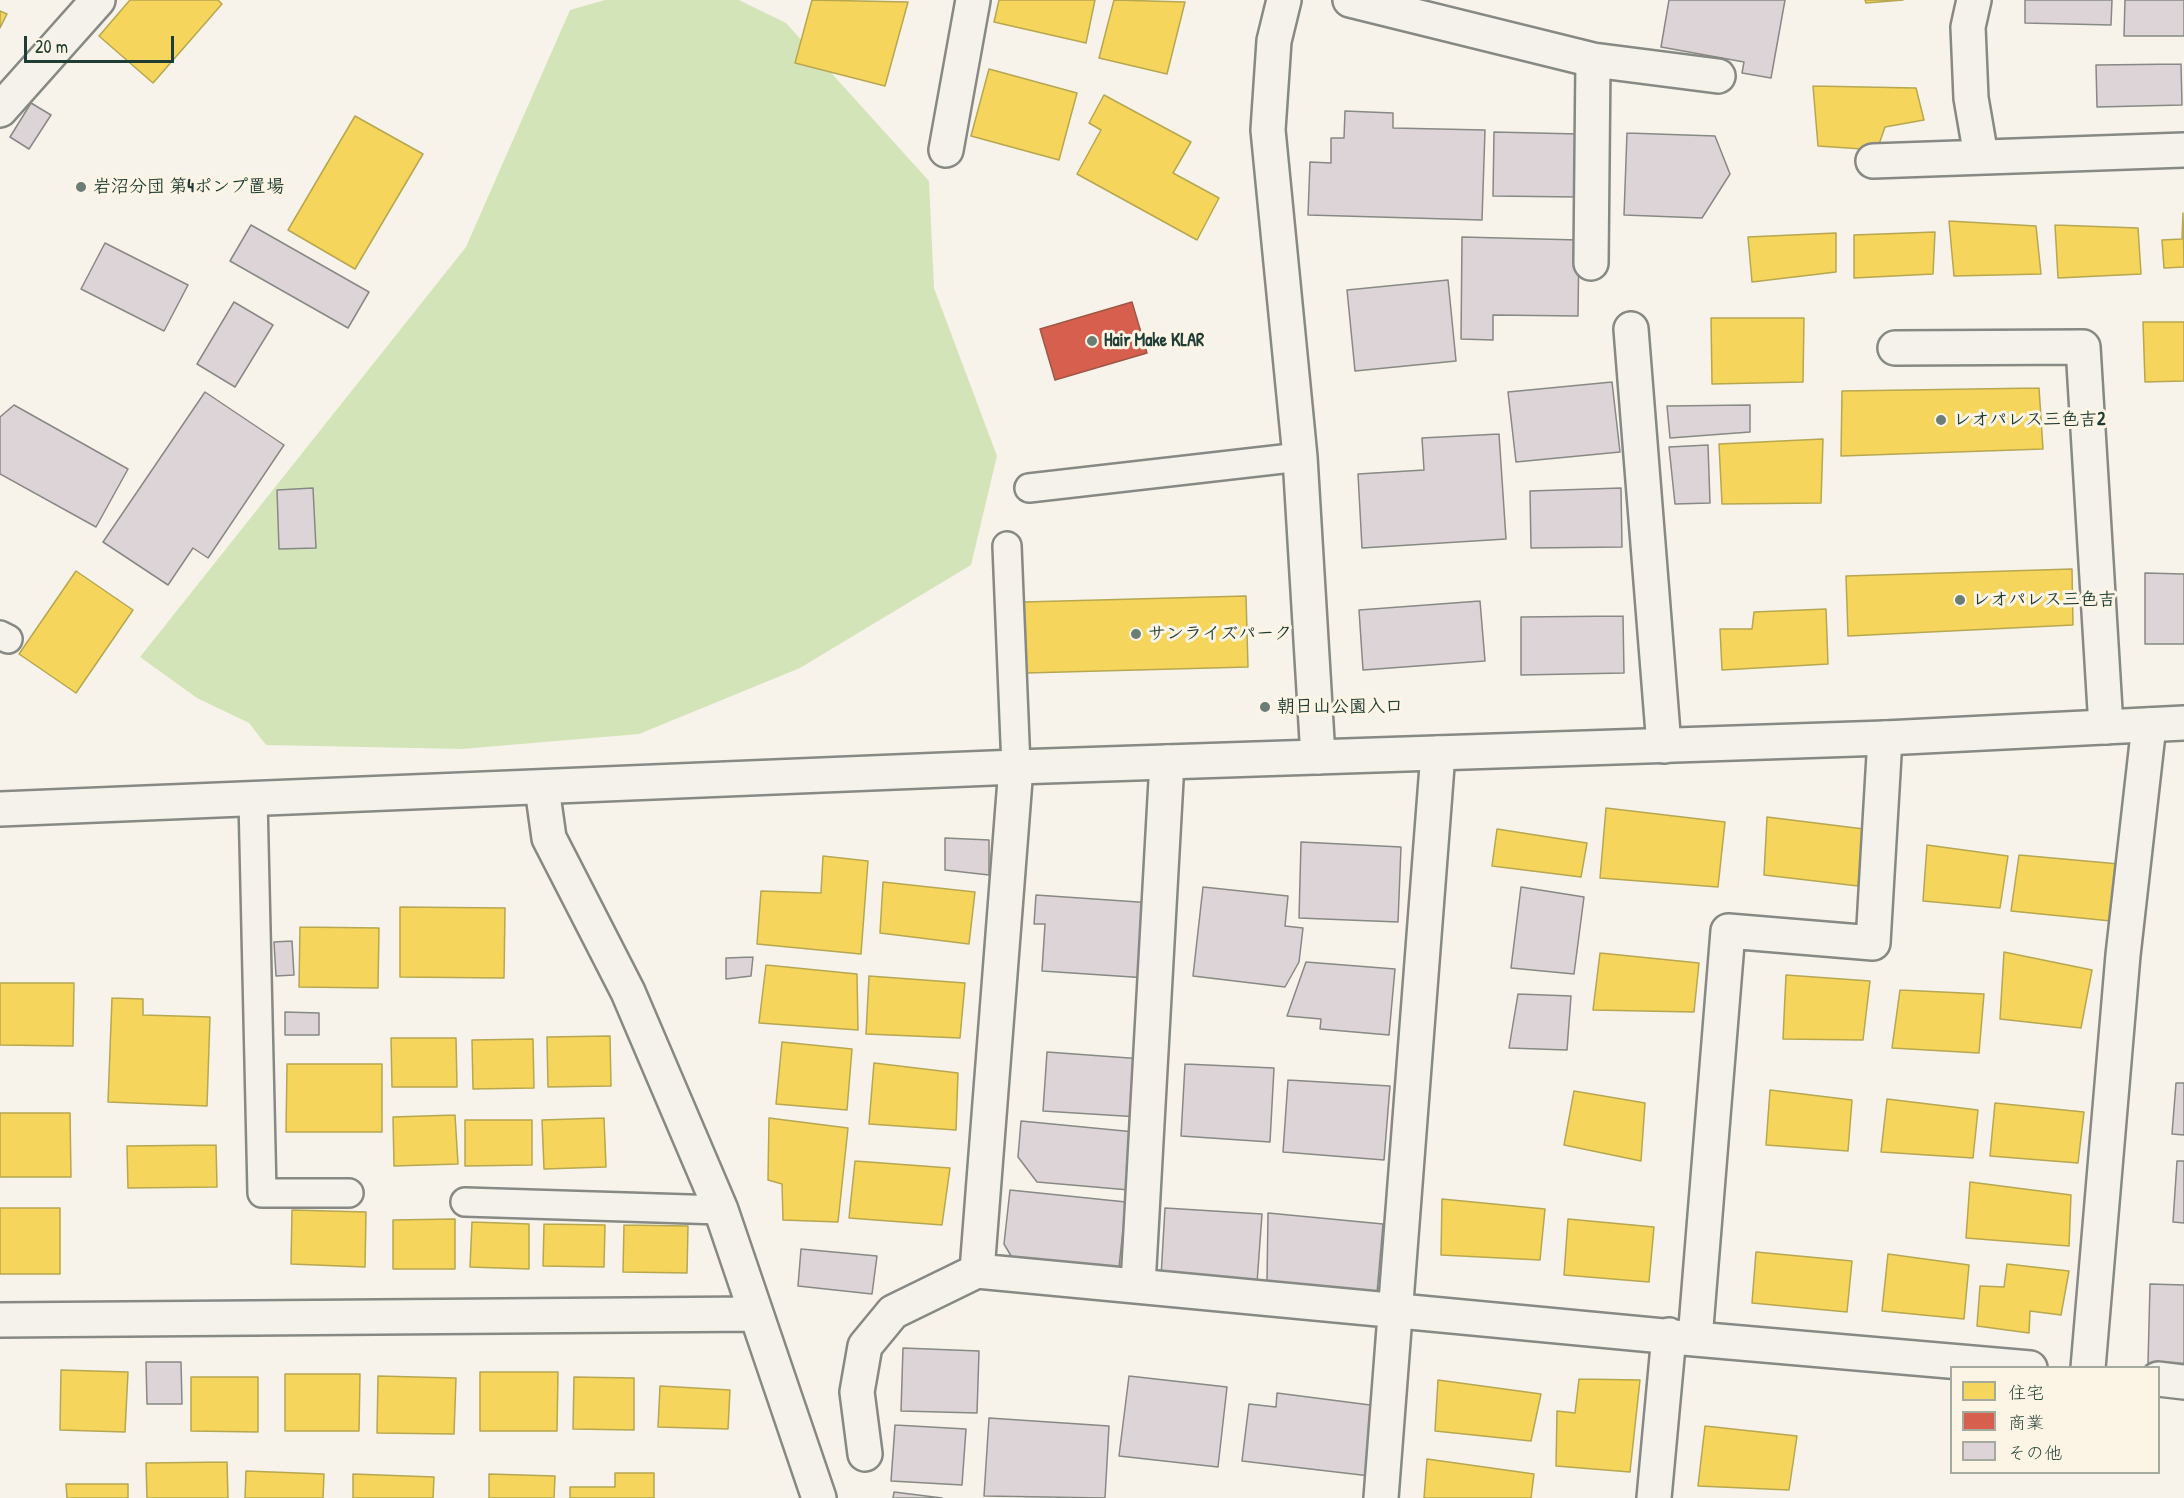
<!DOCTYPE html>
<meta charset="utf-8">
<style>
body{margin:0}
#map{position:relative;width:2184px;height:1498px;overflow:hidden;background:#f7f3ea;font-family:"Patrick Hand","Klee One",sans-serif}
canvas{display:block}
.legend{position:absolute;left:1950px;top:1366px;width:210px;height:108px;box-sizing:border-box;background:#fcf5e5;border:2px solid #a4ab9e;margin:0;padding:8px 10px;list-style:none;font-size:18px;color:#1f3d34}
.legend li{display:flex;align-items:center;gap:12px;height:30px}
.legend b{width:30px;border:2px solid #a4ab9e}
.scale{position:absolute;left:24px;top:36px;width:150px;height:27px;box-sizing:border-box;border:3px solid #1f3d34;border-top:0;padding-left:8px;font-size:18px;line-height:21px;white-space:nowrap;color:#1f3d34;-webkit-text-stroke:4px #fcf5e5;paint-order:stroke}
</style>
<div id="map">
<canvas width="2184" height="1498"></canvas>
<ul class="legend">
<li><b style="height:16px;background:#f6d55c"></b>住宅</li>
<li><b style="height:16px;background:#d6604d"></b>商業</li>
<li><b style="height:16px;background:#ddd4d8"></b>その他</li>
</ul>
<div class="scale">20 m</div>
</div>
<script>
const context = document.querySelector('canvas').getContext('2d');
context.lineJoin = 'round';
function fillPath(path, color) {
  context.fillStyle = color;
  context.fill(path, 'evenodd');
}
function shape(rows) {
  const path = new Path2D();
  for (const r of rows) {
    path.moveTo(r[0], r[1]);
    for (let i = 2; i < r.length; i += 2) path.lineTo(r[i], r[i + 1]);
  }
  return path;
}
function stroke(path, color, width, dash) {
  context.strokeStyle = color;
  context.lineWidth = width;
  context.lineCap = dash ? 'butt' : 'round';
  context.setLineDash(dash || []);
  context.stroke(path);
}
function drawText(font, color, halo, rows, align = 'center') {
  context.font = font + ' "Patrick Hand","Klee One",sans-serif';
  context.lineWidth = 6;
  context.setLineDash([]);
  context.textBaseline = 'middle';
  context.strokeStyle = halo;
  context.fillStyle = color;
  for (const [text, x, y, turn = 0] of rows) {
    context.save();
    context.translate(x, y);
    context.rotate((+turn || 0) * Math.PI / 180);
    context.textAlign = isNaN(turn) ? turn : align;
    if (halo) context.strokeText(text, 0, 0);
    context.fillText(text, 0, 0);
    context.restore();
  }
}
fillPath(shape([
 [605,0,739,0,786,23,929,181,934,288,997,456,971,565,800,668,639,734,462,749,266,745,249,723,197,698,140,657,466,247,570,10]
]), '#d4e4b9');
const homes = shape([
 [130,0,218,0,222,4,153,83,99,36,130,0],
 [812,0,908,2,885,86,795,63,812,0],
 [999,0,1095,0,1086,43,994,22,999,0],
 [1114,0,1185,2,1167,74,1099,58,1114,0],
 [1865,0,1903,0,1866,3,1865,0],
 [0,11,7,14,0,28,0,11],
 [989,69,1077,93,1059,160,971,136,989,69],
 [1813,86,1916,88,1924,120,1885,127,1877,150,1818,146,1813,86],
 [1104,95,1191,142,1173,173,1219,198,1197,240,1077,174,1101,130,1089,123,1104,95],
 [355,116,423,154,355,269,288,230,355,116],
 [2183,213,2184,267,2164,268,2162,240,2182,239,2183,213],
 [1949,221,2036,226,2041,274,1954,276,1949,221],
 [2055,225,2138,228,2141,274,2058,278,2055,225],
 [1935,232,1933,274,1854,278,1854,235,1935,232],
 [1836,233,1836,272,1752,282,1748,237,1836,233],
 [1711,318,1804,318,1803,382,1712,384,1711,318],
 [2143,322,2184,322,2184,381,2145,382,2143,322],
 [2039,388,2043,449,1841,456,1842,391,2039,388],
 [1823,439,1821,503,1722,504,1719,444,1823,439],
 [2072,569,2073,625,1848,636,1846,576,2072,569],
 [76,571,133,610,76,693,19,654,76,571],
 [1246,596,1248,667,1026,673,1024,602,1246,596],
 [1826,609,1828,664,1722,670,1720,629,1752,629,1754,612,1826,609],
 [1606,808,1725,822,1718,887,1600,878,1606,808],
 [1767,817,1864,829,1858,886,1764,875,1767,817],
 [1497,829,1587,843,1581,877,1492,866,1497,829],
 [1927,845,2008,856,2000,908,1923,901,1927,845],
 [2019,855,2119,864,2111,921,2011,911,2019,855],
 [823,856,868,861,861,954,757,944,761,891,821,893,823,856],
 [883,882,975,892,969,944,880,933,883,882],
 [400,907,505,908,504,978,400,977,400,907],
 [300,927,379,928,378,988,299,987,300,927],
 [2004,952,2092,970,2081,1028,2000,1019,2004,952],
 [1600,953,1699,963,1694,1012,1593,1010,1600,953],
 [766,965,857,974,858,1030,759,1023,766,965],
 [1786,975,1870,981,1863,1040,1783,1039,1786,975],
 [869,976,965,983,960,1038,866,1034,869,976],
 [0,983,74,983,73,1046,0,1045,0,983],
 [1900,990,1984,994,1979,1053,1892,1048,1900,990],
 [112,998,143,999,143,1015,210,1017,207,1106,108,1102,112,998],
 [610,1036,611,1086,548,1087,547,1037,610,1036],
 [391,1038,456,1038,457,1087,392,1087,391,1038],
 [533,1039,534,1088,473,1089,472,1040,533,1039],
 [782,1042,852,1049,847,1110,776,1104,782,1042],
 [874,1063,958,1073,956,1130,869,1124,874,1063],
 [287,1064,382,1064,382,1132,286,1132,287,1064],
 [1770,1090,1852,1100,1848,1151,1766,1145,1770,1090],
 [1574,1091,1645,1103,1641,1161,1564,1145,1574,1091],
 [1887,1099,1978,1110,1973,1158,1881,1152,1887,1099],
 [1995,1103,2084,1112,2078,1163,1990,1156,1995,1103],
 [0,1113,70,1113,71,1177,0,1177,0,1113],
 [455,1115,458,1164,394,1166,393,1117,455,1115],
 [604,1118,606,1167,544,1169,542,1120,604,1118],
 [769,1118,848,1128,838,1222,783,1220,782,1184,768,1180,769,1118],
 [465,1120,532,1120,532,1165,465,1166,465,1120],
 [216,1145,217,1187,128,1188,127,1146,216,1145],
 [855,1161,950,1168,942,1225,849,1218,855,1161],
 [1970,1182,2071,1195,2069,1246,1966,1238,1970,1182],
 [1442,1199,1545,1209,1540,1260,1441,1255,1442,1199],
 [0,1208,60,1208,60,1274,0,1274,0,1208],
 [292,1210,366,1212,365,1267,291,1264,292,1210],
 [455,1219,455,1269,393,1269,393,1220,455,1219],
 [1568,1219,1654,1227,1649,1282,1564,1275,1568,1219],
 [472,1222,529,1224,529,1269,470,1267,472,1222],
 [544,1224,605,1225,604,1267,543,1266,544,1224],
 [624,1225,688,1226,687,1273,623,1272,624,1225],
 [1756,1252,1852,1261,1847,1312,1752,1303,1756,1252],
 [1888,1254,1969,1265,1964,1319,1882,1311,1888,1254],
 [2007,1264,2069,1271,2061,1315,2030,1311,2029,1333,1977,1326,1980,1286,2004,1287,2007,1264],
 [61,1370,128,1372,125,1432,60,1430,61,1370],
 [480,1372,558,1372,557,1431,480,1431,480,1372],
 [285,1374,360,1374,359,1431,285,1431,285,1374],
 [378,1376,456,1378,454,1434,377,1433,378,1376],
 [191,1377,258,1377,258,1432,191,1431,191,1377],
 [574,1377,634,1378,634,1430,573,1429,574,1377],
 [1579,1379,1640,1380,1630,1472,1556,1466,1557,1411,1575,1413,1579,1379],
 [1438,1380,1541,1394,1531,1441,1435,1431,1438,1380],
 [660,1386,730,1390,728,1429,658,1427,660,1386],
 [1705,1426,1797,1436,1789,1490,1698,1486,1705,1426],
 [1427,1459,1534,1474,1531,1498,1424,1498,1427,1459],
 [227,1462,228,1498,147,1498,146,1463,227,1462],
 [246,1471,324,1474,323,1498,245,1498,246,1471],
 [615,1473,654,1473,654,1498,570,1498,570,1487,615,1487,615,1473],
 [353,1474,434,1477,433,1498,353,1498,353,1474],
 [489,1474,555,1476,554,1498,489,1498,489,1474],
 [66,1484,128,1484,128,1498,67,1498,66,1484]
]);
fillPath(homes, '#f6d55c');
stroke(homes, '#b6a750', 1.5);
const shops = shape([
 [1132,302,1147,353,1055,380,1040,329,1132,302]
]);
fillPath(shops, '#d6604d');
stroke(shops, '#9f5646', 1.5);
const building = shape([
 [1669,0,1785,0,1771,78,1742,73,1744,62,1661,47,1669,0],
 [2025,0,2112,0,2111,25,2025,23,2025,0],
 [2125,0,2184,0,2184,36,2124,36,2125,0],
 [2181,64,2182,105,2097,107,2096,65,2181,64],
 [31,103,51,115,29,149,10,137,31,103],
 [1345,111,1393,113,1393,128,1485,130,1482,220,1308,215,1310,162,1331,163,1331,138,1344,138,1345,111],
 [1494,132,1579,134,1578,197,1493,196,1494,132],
 [1627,133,1715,136,1730,174,1702,218,1624,215,1627,133],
 [251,225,369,292,348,328,230,261,251,225],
 [1462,237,1579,240,1578,316,1493,315,1493,340,1461,339,1462,237],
 [105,243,188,285,164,331,81,289,105,243],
 [1448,280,1456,361,1355,371,1347,290,1448,280],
 [234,302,273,325,235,387,197,364,234,302],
 [1612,382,1620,452,1516,462,1508,392,1612,382],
 [205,392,284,445,208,558,193,548,168,585,103,542,205,392],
 [14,405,128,469,96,527,0,474,0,417,14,405],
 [1750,405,1750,432,1670,438,1667,406,1750,405],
 [1499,434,1506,539,1362,548,1358,474,1424,470,1422,438,1499,434],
 [1708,445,1710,503,1675,504,1669,447,1708,445],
 [313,488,316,548,279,549,277,490,313,488],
 [1621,488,1622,547,1531,548,1530,491,1621,488],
 [2145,573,2184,574,2184,644,2145,644,2145,573],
 [1480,601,1485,661,1363,670,1359,610,1480,601],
 [1623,616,1624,673,1521,675,1521,617,1623,616],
 [945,838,989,840,989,875,945,870,945,838],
 [1301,842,1401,847,1398,922,1299,918,1301,842],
 [1203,887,1288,896,1285,926,1303,928,1299,962,1285,987,1193,976,1203,887],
 [1521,887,1584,897,1574,974,1511,968,1521,887],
 [1036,895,1153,903,1147,978,1042,971,1045,924,1034,924,1036,895],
 [292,941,294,975,276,976,274,942,292,941],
 [753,957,751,976,726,979,726,958,753,957],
 [1306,962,1395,969,1389,1035,1320,1029,1321,1019,1287,1016,1306,962],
 [1518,994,1571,996,1567,1050,1509,1048,1518,994],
 [285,1012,319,1013,319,1035,285,1035,285,1012],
 [1047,1052,1143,1059,1139,1117,1043,1111,1047,1052],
 [1185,1064,1274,1068,1270,1142,1181,1136,1185,1064],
 [1288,1080,1390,1086,1384,1160,1283,1152,1288,1080],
 [2176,1083,2184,1083,2184,1135,2172,1134,2176,1083],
 [1021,1121,1135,1132,1129,1190,1037,1182,1018,1157,1021,1121],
 [2177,1161,2184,1161,2184,1223,2173,1222,2177,1161],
 [1010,1190,1126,1202,1118,1276,1017,1266,1004,1244,1010,1190],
 [1165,1208,1262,1214,1257,1283,1161,1277,1165,1208],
 [1268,1213,1383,1224,1377,1293,1267,1281,1268,1213],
 [801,1249,877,1256,872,1294,798,1286,801,1249],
 [2150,1284,2184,1285,2184,1364,2148,1364,2150,1284],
 [903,1348,979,1351,977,1413,901,1411,903,1348],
 [146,1362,181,1362,182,1404,147,1404,146,1362],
 [1129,1376,1227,1387,1218,1467,1119,1456,1129,1376],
 [1277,1393,1378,1406,1370,1476,1242,1461,1249,1404,1276,1407,1277,1393],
 [989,1418,1109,1426,1105,1498,984,1496,989,1418],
 [895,1425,966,1429,962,1485,891,1481,895,1425],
 [894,1492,942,1498,893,1498,894,1492]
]);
fillPath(building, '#ddd4d8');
stroke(building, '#868984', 1.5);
const lane = shape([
 [1029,488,1300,457],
 [1007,546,1016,767],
 [0,635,8,639],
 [253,799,262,1193,349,1193],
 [465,1202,721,1210]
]);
const street = shape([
 [1284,0,1274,41,1268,130,1300,457,1318,757],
 [1350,0,1593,60,1718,76],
 [1974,0,1968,27,1971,98,1981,156],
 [0,110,98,0],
 [946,150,973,0],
 [1873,161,2184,150],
 [1591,263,1593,60],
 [1631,329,1664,746],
 [1895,348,2083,347,2106,727],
 [1016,767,977,1271,1695,1339,2030,1368],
 [542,788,549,838,628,992,721,1210,819,1498],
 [1138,1285,1167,762],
 [0,1320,756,1314],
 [1695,1339,1728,931,1873,943,1885,738],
 [2088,1368,2123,955,2149,725],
 [2158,1379,2184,1382],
 [865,1454,857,1392,865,1346,893,1312,977,1271],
 [1381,1498,1438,753],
 [1654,1498,1669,1335]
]);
const secondary = shape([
 [0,809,1016,767,1885,738,2184,723]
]);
stroke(lane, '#868984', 32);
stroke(street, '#868984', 38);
stroke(secondary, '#868984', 38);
stroke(lane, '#f5f2ec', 27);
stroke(street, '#f5f2ec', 33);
stroke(secondary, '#f5f2ec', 33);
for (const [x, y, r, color] of [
 [81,187,6,"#6b7d74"],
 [1092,341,6,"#6b7d74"],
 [1941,420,6,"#6b7d74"],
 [1960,600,6,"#6b7d74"],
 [1136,634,6,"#6b7d74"],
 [1265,707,6,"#6b7d74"]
]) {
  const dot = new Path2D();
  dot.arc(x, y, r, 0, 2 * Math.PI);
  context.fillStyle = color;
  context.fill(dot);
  stroke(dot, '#fcf5e5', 2);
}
drawText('bold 18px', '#1f3d34', '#fcf5e5', [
 ["岩沼分団 第4ポンプ置場",93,187],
 ["Hair Make KLAR",1104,341],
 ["レオパレス三色吉2",1953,420],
 ["レオパレス三色吉",1972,600],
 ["サンライズパーク",1148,634],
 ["朝日山公園入口",1277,707]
], 'left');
</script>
